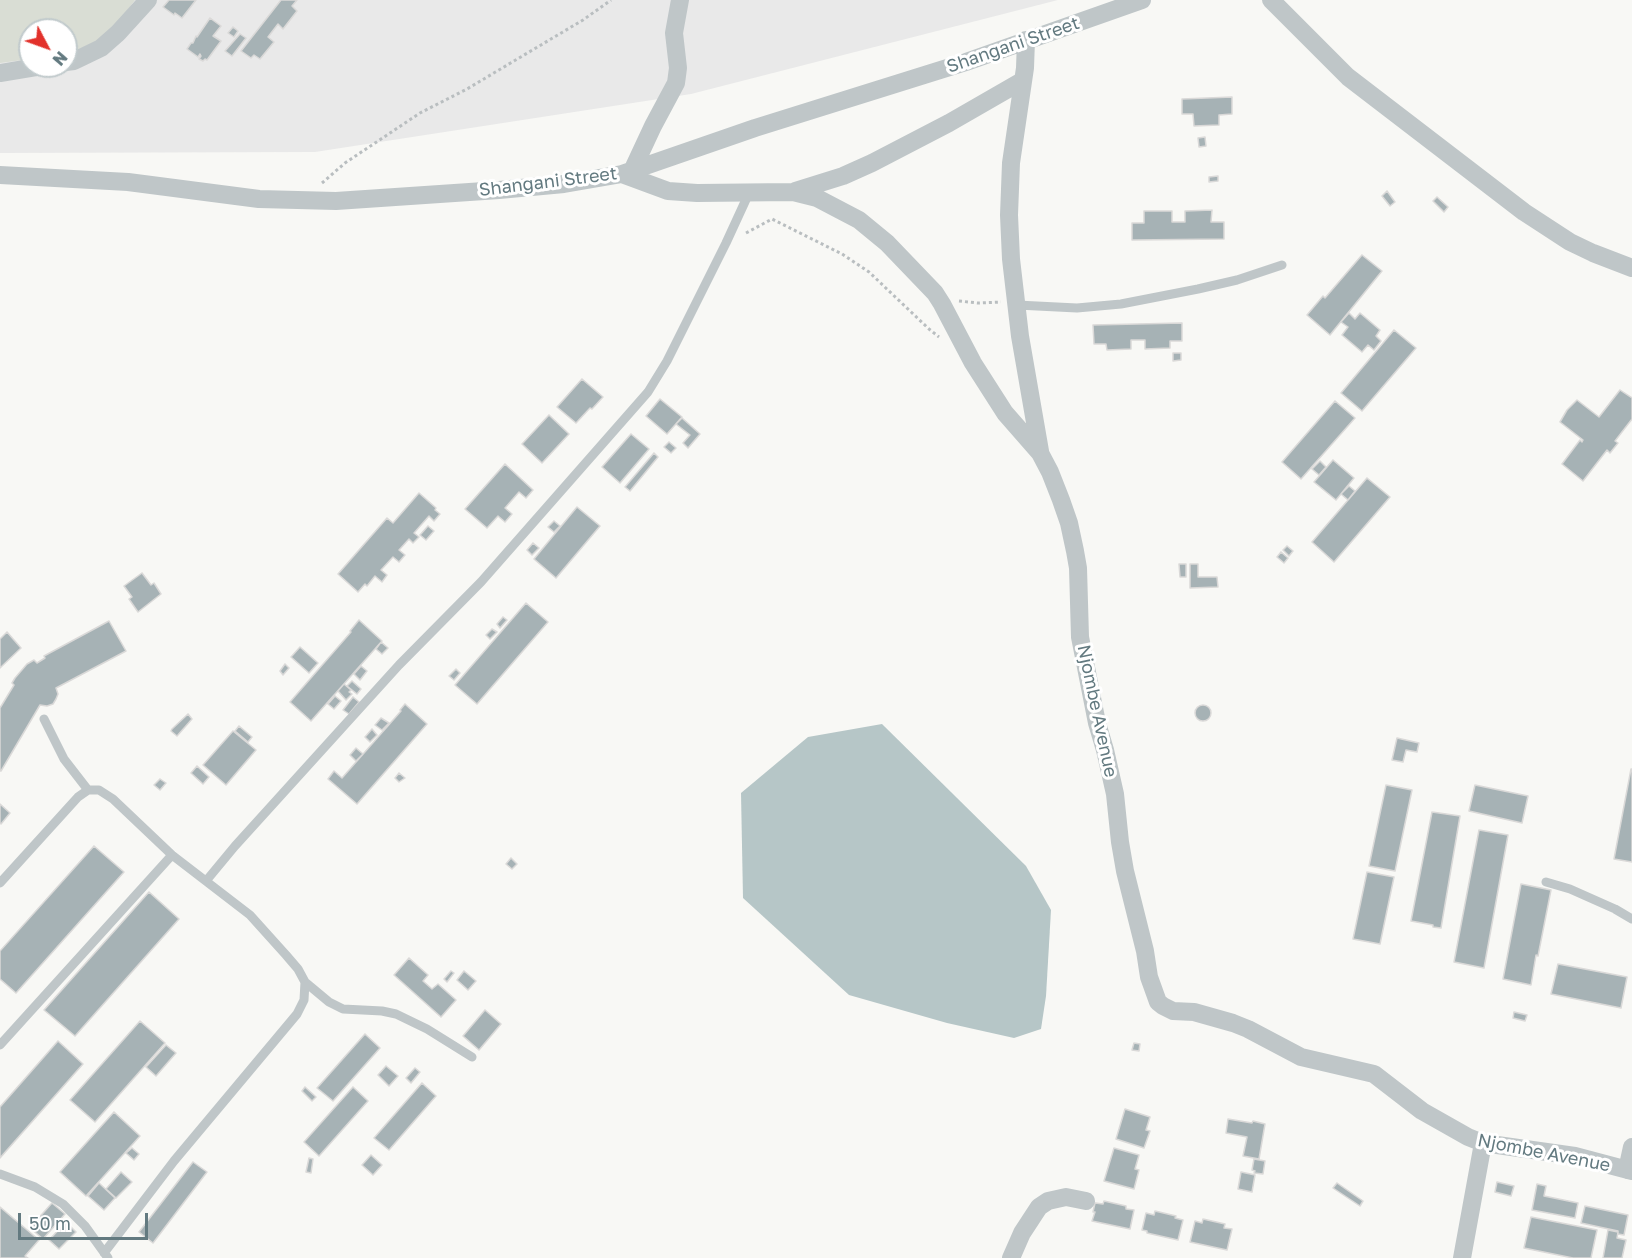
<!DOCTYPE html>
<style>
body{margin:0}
#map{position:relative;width:1632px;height:1258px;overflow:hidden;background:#f8f8f5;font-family:"Golos Text",sans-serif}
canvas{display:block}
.north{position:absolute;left:18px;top:18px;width:60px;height:60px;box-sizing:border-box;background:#fff;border:2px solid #c1cacc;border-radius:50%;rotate:131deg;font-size:16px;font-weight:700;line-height:24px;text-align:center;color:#637a80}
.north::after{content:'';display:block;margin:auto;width:21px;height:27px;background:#e2312b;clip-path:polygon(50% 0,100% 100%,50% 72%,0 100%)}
.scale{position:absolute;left:18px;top:1213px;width:130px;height:27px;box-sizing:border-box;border:3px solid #637a80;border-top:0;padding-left:8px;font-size:18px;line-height:21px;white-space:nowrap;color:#637a80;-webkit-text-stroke:4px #fff;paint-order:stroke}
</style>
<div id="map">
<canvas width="1632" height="1258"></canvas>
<div class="north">N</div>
<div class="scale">50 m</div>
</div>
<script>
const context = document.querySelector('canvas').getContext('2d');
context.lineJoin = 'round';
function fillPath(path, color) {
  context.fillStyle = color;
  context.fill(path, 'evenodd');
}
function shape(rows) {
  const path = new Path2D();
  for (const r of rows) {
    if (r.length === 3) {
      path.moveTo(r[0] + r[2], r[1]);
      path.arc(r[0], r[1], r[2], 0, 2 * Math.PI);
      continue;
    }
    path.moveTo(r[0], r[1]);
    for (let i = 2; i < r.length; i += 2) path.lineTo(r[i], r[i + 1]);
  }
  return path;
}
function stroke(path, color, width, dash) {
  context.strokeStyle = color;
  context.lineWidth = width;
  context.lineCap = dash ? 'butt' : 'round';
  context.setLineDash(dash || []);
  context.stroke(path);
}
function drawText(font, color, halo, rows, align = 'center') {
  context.font = font + ' "Golos Text",sans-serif';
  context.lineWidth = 6;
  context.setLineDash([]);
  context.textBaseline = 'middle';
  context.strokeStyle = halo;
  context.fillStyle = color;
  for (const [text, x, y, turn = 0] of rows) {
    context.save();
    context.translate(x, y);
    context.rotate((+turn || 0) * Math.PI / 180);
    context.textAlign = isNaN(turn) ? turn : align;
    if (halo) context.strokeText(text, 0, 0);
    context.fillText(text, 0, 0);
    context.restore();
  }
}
fillPath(shape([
 [0,0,1058,0,691,94,315,152,0,153],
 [30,30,66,30,66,66,30,66]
]), '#e9e9e9');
fillPath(shape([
 [0,0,135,0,108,36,66,55,66,30,30,30,30,59,0,63]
]), '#d9ddd4');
fillPath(shape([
 [882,724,1026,866,1051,910,1046,996,1041,1029,1014,1038,947,1023,849,995,743,898,741,793,808,737]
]), '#b6c6c7');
const building = shape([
 [169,0,196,0,182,18,175,13,174,15,163,7,169,0],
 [281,0,297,0,292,6,297,11,283,29,278,24,268,37,274,42,260,59,254,55,251,58,241,51,281,0],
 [210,18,221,26,213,36,221,41,207,60,205,59,203,61,199,59,201,56,200,54,198,57,187,49,191,43,193,43,196,36,197,37,210,18],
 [233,27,238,31,234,37,228,33,233,27],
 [240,34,246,38,232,56,225,51,240,34],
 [1232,97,1232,114,1219,115,1219,125,1194,126,1193,114,1182,114,1182,99,1232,97],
 [1205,137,1206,146,1199,147,1198,138,1205,137],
 [1218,176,1218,181,1209,182,1209,177,1218,176],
 [1387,191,1395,202,1390,206,1382,196,1387,191],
 [1437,197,1448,207,1444,212,1433,201,1437,197],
 [1212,210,1211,222,1224,222,1224,239,1132,240,1132,223,1144,223,1144,211,1172,211,1172,222,1185,222,1185,211,1212,210],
 [1362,255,1382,271,1330,335,1307,315,1323,296,1325,298,1362,255],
 [1349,313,1355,319,1360,313,1380,330,1376,336,1381,341,1374,350,1368,345,1362,352,1342,335,1348,327,1341,322,1349,313],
 [1182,323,1182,341,1170,341,1170,348,1145,349,1145,340,1131,340,1131,349,1107,350,1106,344,1094,344,1093,325,1182,323],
 [1394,330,1416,348,1362,411,1341,393,1394,330],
 [1173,353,1181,353,1181,360,1173,361,1173,353],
 [582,379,603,397,592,409,590,408,576,423,557,407,582,379],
 [1620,390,1632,398,1632,419,1615,441,1618,443,1610,453,1607,450,1583,481,1562,464,1580,440,1582,442,1583,440,1560,422,1567,410,1577,400,1599,417,1620,390],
 [660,399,682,417,667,434,646,416,660,399],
 [1335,401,1355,418,1301,479,1282,462,1335,401],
 [549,415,569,434,542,463,522,444,549,415],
 [682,418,700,434,688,448,683,443,690,435,676,424,682,418],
 [631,434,649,449,620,483,602,467,631,434],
 [669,442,676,448,671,453,664,447,669,442],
 [654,453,658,457,630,491,625,487,654,453],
 [1333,460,1354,478,1336,500,1314,482,1333,460],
 [1320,461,1326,467,1319,475,1312,469,1320,461],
 [505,464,533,490,526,498,519,492,505,508,512,514,505,522,498,516,487,528,465,509,505,464],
 [1367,478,1390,497,1334,562,1312,542,1367,478],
 [1349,486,1355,491,1348,500,1341,494,1349,486],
 [419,493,436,508,435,510,440,514,434,521,429,516,414,533,419,537,413,543,409,539,399,550,405,555,399,562,393,557,381,570,387,575,382,582,375,576,367,586,365,584,358,592,338,574,387,518,393,523,419,493],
 [577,507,600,526,556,578,534,559,577,507],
 [554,521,560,526,554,532,548,527,554,521],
 [428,526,434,531,426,540,420,535,428,526],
 [533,543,539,548,532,555,527,550,533,543],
 [1287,546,1293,551,1289,556,1283,550,1287,546],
 [1281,552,1288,558,1284,563,1277,557,1281,552],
 [1179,564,1186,564,1186,577,1180,577,1179,564],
 [1190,564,1198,564,1198,577,1217,577,1218,587,1190,588,1190,564],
 [142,573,151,585,154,583,161,594,138,612,129,599,132,597,124,586,142,573],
 [526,603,548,622,477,704,455,685,526,603],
 [503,617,507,620,500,628,497,624,503,617],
 [359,620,382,641,311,721,290,702,351,632,350,631,359,620],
 [109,621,126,651,56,688,58,694,56,699,53,704,47,706,40,705,1,771,0,771,0,708,14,685,12,683,15,678,27,664,34,660,37,663,45,658,44,656,109,621],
 [492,629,497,632,490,639,486,635,492,629],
 [7,632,21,648,0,668,0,639,7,632],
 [381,642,388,648,382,654,376,649,381,642],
 [300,647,318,663,309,673,291,657,300,647],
 [285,664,289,668,283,675,280,671,285,664],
 [361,666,367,671,360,680,354,674,361,666],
 [456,669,460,673,454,680,449,676,456,669],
 [352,681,361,689,357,694,347,686,352,681],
 [344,684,351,690,349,692,352,694,346,700,338,691,344,684],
 [335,696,341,701,334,709,328,704,335,696],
 [353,697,359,702,349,714,343,710,353,697],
 [405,704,427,724,357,804,328,779,334,771,342,778,401,711,400,710,405,704],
 [1203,713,8],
 [188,714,192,719,177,736,171,731,172,729,188,714],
 [381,718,389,723,382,730,375,725,381,718],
 [239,726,252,737,248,742,235,731,239,726],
 [372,729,377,735,370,742,365,737,372,729],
 [233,731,256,750,226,785,203,765,233,731],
 [1397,738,1419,743,1417,752,1406,750,1403,762,1392,760,1397,738],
 [356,748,363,754,356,761,350,755,356,748],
 [197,766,209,777,203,784,191,773,197,766],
 [1631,769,1632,769,1632,862,1614,859,1631,769],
 [399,773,405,778,399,782,395,778,399,773],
 [160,779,166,783,160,790,154,785,160,779],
 [1386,785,1412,790,1395,871,1369,866,1386,785],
 [1475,785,1528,796,1522,823,1469,811,1475,785],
 [0,804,10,813,1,824,0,823,0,804],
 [1432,812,1460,816,1441,928,1433,927,1433,925,1411,921,1432,812],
 [1479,830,1508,835,1484,968,1454,962,1479,830],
 [94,846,124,872,16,993,0,979,0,951,94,846],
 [511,858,517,864,512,869,506,864,511,858],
 [1367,872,1394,877,1380,944,1353,939,1367,872],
 [1521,884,1551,890,1538,956,1536,955,1531,985,1503,979,1521,884],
 [149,892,179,919,75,1036,44,1010,149,892],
 [409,958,428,975,423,981,432,989,438,984,456,1000,441,1017,394,975,409,958],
 [1558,964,1627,977,1621,1008,1551,994,1558,964],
 [451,971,454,973,447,982,444,979,451,971],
 [464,971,476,981,468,990,457,980,464,971],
 [485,1010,501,1024,479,1050,463,1036,485,1010],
 [1514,1012,1527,1015,1525,1021,1513,1018,1514,1012],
 [140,1021,165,1043,95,1122,70,1100,140,1021],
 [365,1034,380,1048,333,1101,317,1088,365,1034],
 [58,1041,83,1064,0,1158,0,1107,58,1041],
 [1134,1043,1140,1044,1139,1051,1132,1050,1134,1043],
 [166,1045,176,1053,156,1076,146,1067,166,1045],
 [386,1066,398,1076,389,1086,378,1075,386,1066],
 [415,1068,420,1072,411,1083,406,1078,415,1068],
 [422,1083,436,1096,389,1150,374,1138,422,1083],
 [305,1087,316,1097,312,1101,302,1091,305,1087],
 [353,1087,368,1101,319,1156,304,1142,353,1087],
 [1125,1109,1150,1117,1146,1130,1150,1131,1144,1148,1116,1139,1125,1109],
 [114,1112,140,1136,86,1196,60,1172,114,1112],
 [1228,1119,1252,1123,1253,1121,1265,1124,1259,1159,1243,1156,1247,1137,1226,1133,1228,1119],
 [132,1148,139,1154,134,1160,126,1153,132,1148],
 [1114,1148,1139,1155,1135,1169,1139,1170,1134,1189,1104,1181,1114,1148],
 [371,1155,382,1165,373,1175,362,1165,371,1155],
 [309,1158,313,1159,311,1173,306,1172,309,1158],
 [1254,1159,1265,1161,1263,1174,1254,1173,1255,1171,1252,1170,1254,1159],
 [193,1162,207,1172,153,1243,139,1232,193,1162],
 [121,1172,132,1182,116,1198,106,1189,121,1172],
 [1241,1172,1255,1175,1252,1192,1238,1189,1241,1172],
 [1497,1182,1514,1186,1511,1196,1495,1192,1497,1182],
 [99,1183,115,1198,104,1210,88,1196,99,1183],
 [1337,1183,1363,1201,1360,1206,1333,1188,1337,1183],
 [1537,1184,1546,1186,1544,1196,1578,1203,1575,1218,1532,1210,1537,1184],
 [1104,1201,1126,1206,1126,1209,1134,1210,1130,1229,1092,1221,1095,1212,1093,1212,1095,1203,1103,1204,1104,1201],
 [52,1203,65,1214,43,1239,29,1227,34,1221,35,1222,52,1203],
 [1585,1206,1628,1215,1624,1235,1618,1234,1618,1231,1581,1223,1585,1206],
 [0,1207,39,1240,25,1256,28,1258,0,1258,0,1207],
 [1155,1211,1176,1216,1175,1218,1183,1220,1178,1240,1147,1233,1147,1231,1142,1230,1146,1213,1154,1215,1155,1211],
 [1531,1217,1597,1230,1591,1258,1573,1258,1524,1248,1531,1217],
 [1203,1219,1225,1224,1224,1228,1232,1229,1227,1250,1190,1242,1195,1221,1202,1223,1203,1219],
 [66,1222,76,1232,59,1249,49,1240,66,1222],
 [1608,1230,1618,1232,1617,1238,1626,1240,1622,1258,1603,1258,1608,1230]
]);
fillPath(building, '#a6b2b5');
stroke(building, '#dad9d8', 1.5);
stroke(shape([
 [322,183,345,163,420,113,467,89,519,58,583,20,611,0],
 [746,233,772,219,842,254,869,272,929,329,939,337],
 [959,301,978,303,1001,302]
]), '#b9bec0', 3, [3, 3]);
stroke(shape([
 [1017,305,1077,308,1121,304,1198,289,1237,280,1282,265],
 [44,719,64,759,88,790],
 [206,881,235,846,399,665,481,582,648,392,667,361,726,243,749,193],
 [1546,882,1570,889,1615,909,1632,919],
 [0,883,78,797,88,790,99,790,113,799,172,855,250,915,286,955,298,969,305,982,304,1000,297,1014,174,1161,104,1253],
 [305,982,329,1002,343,1009,382,1011,396,1014,427,1029,472,1057],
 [0,1045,172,855],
 [0,1174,35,1187,63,1204,85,1226,108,1258]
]), '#bfc6c8', 9);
stroke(shape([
 [1271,0,1348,77,1524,212,1570,242,1593,253,1632,268],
 [1026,40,1025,68,1011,163,1009,215,1011,259,1020,336,1040,451],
 [66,62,74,61,101,48,118,33,148,0],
 [0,73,42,66],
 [632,171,653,126,676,83,678,68,674,33,680,0],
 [622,174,668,191,697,193,793,192,817,198,859,220,887,243,935,293,942,304,973,363,1005,413,1040,453,1050,472,1061,500,1069,523,1075,551,1078,568,1080,637,1097,723,1105,750,1115,794,1120,842,1125,871,1145,951,1149,977,1158,1002,1163,1006,1173,1011,1194,1012,1233,1023,1248,1029,1301,1057,1374,1074,1422,1111,1468,1137,1483,1143,1575,1156,1632,1171],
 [0,175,128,182,259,199,336,201,499,190,564,184,622,174,755,128,966,62,1142,0],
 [795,191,843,176,872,163,949,123,1022,81],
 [1627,1170,1632,1147],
 [1011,1258,1022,1233,1039,1207,1048,1201,1066,1197,1086,1201],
 [1462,1258,1483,1143]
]), '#bfc6c8', 18);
drawText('18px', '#637a80', '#fff', [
 ["Shangani Street",1013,45,-19],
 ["Shangani Street",548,182,-7],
 ["Njombe Avenue",1097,711,78],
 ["Njombe Avenue",1544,1153,11]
]);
</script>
